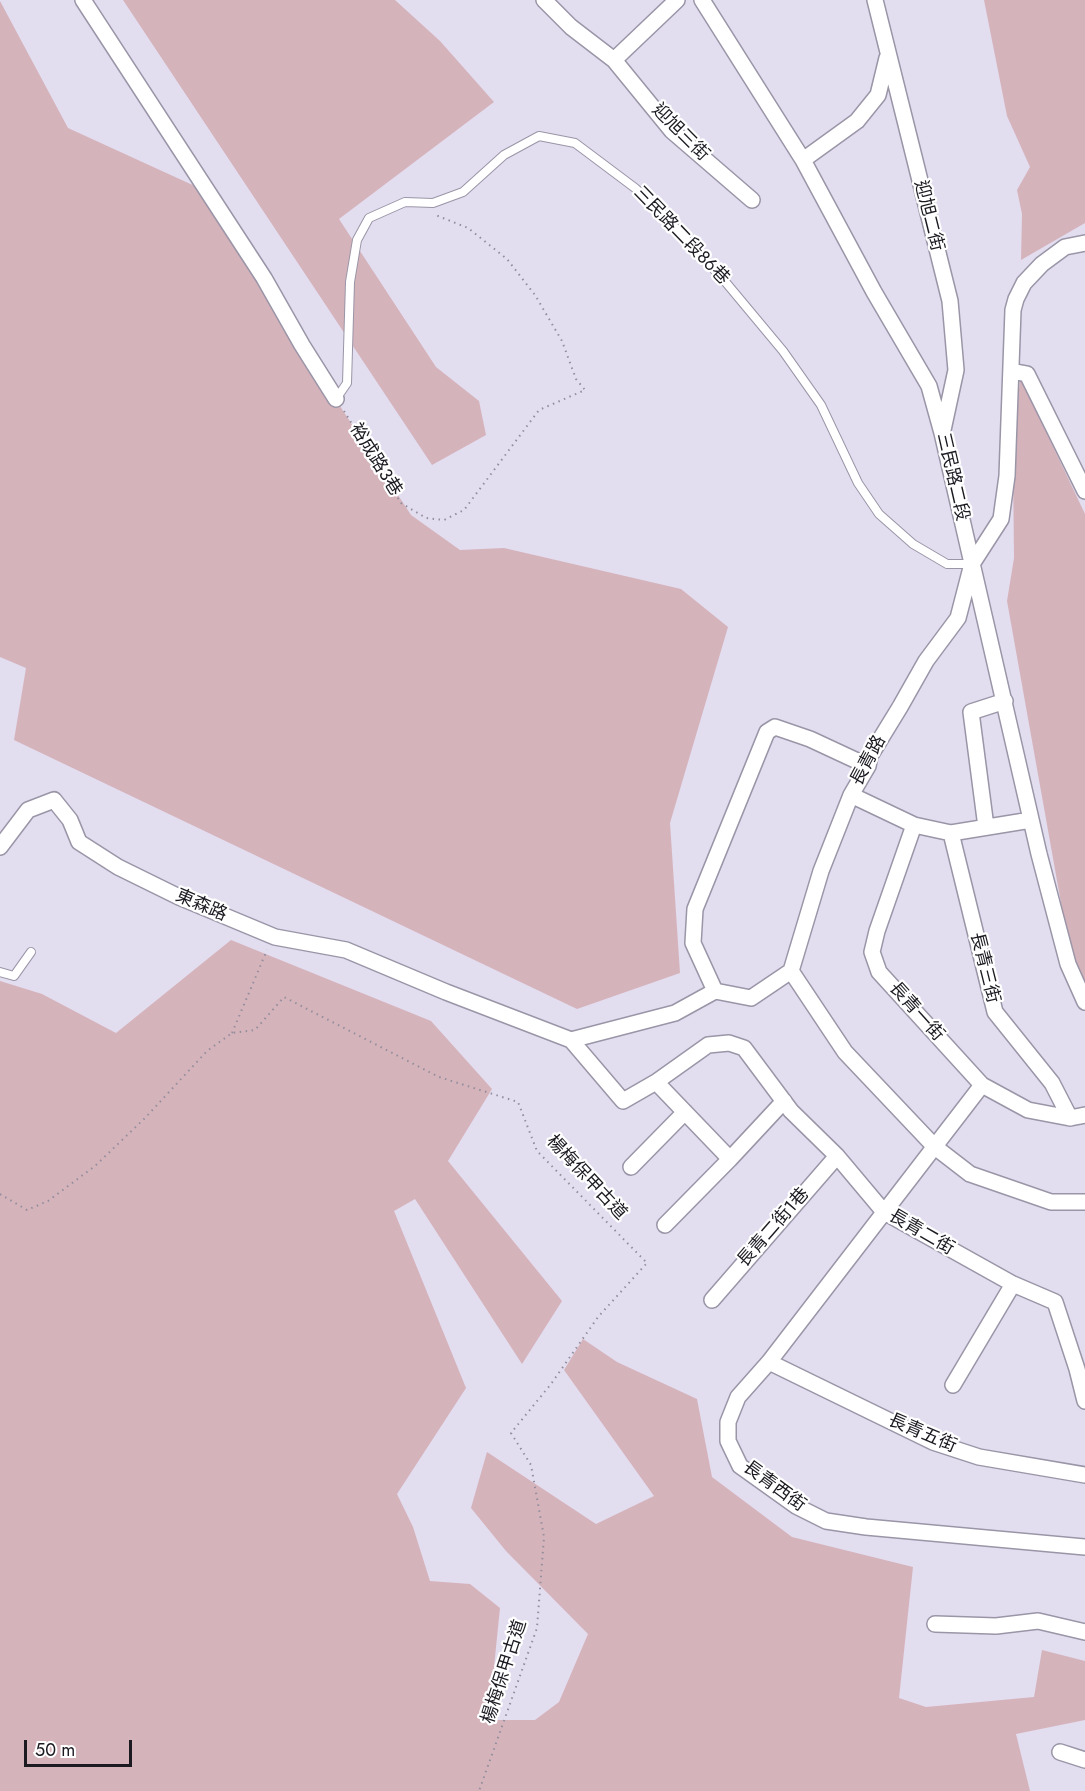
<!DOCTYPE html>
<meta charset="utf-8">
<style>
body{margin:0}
#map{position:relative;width:1085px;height:1791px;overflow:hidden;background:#e3ddf0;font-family:Jost,sans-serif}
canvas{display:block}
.scale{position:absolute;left:24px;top:1740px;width:108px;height:27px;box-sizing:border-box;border:3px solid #1c1a21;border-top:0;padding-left:8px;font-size:18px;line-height:21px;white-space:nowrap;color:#1c1a21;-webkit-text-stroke:4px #fff;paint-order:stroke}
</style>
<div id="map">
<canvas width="1085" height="1791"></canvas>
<div class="scale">50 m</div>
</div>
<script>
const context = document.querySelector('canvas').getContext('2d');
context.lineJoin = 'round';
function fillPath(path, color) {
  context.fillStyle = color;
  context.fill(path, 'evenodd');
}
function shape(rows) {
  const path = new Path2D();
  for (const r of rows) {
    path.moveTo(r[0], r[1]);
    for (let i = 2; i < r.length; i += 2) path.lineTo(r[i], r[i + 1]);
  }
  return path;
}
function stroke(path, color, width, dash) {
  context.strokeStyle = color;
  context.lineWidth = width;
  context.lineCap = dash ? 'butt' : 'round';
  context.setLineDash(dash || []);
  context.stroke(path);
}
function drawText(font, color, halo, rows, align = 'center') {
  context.font = font + ' Jost,"Noto Sans TC",sans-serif';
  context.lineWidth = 4.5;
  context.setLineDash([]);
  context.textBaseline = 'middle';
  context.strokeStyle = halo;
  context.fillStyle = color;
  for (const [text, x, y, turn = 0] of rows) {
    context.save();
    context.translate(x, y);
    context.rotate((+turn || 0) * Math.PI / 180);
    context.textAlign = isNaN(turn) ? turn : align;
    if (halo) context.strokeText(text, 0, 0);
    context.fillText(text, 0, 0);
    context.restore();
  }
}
fillPath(shape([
 [123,0,395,0,440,41,494,102,339,219,436,367,479,401,486,435,432,465],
 [984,0,1085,0,1085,223,1021,260,1022,214,1017,190,1030,167,1007,116],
 [0,1,68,128,197,187,411,515,460,550,504,548,681,589,728,627,670,823,680,973,577,1009,14,740,26,668,0,657],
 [1020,377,1085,514,1085,984,1073,970,1007,601,1014,558,1013,464],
 [231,940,431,1021,492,1089,448,1161,562,1301,522,1364,415,1199,394,1211,466,1388,397,1494,413,1527,430,1581,470,1584,500,1608,494,1667,497,1720,535,1720,559,1702,588,1634,506,1551,471,1508,487,1452,596,1524,654,1496,564,1370,583,1339,617,1362,697,1399,712,1477,792,1537,913,1567,899,1698,926,1707,1034,1697,1042,1650,1085,1661,1085,1720,1016,1734,1030,1791,0,1791,0,981,42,994,116,1033]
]), '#d5b3bb');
const lane = shape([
 [336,399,347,383,350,282,357,240,369,218,405,202,433,203,463,192,504,155,539,136,575,143,635,188,657,208,723,279,783,351,821,405,858,483,879,514,913,544,947,564,972,564],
 [0,972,14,976,31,952]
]);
const street = shape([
 [83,0,264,278,302,345,336,399],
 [544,0,571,27,614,60,677,0],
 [702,0,803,160,874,292,929,386,942,433,1039,854,1068,964,1085,1002],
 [875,0,950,301,956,370,943,430],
 [614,60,672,131,752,200],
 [803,160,857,121,878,95,887,58],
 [1011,371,1027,374,1085,491],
 [851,795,914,825,951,833,1031,820],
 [914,825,877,931,872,952,879,972,982,1085,1028,1110,1070,1118,1085,1115],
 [986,827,971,712,1005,701],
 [951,833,995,1012,1052,1083,1070,1118],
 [0,847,28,810,54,800,70,820,79,842,118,867,179,897,275,937,346,950,446,992,571,1040,675,1013,715,991,751,998,791,971,821,871,851,795,868,766,870,756,900,707,926,661,958,618,972,564,1001,519,1007,476,1013,310,1016,299,1024,283,1042,264,1065,247,1085,243],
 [791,971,845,1052,935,1147,970,1174,1051,1202,1085,1202],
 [715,991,693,943,695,909,767,732,775,727,810,739,868,766],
 [571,1040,623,1101,656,1082,708,1045,729,1043,744,1048,791,1111,837,1156,884,1212,1013,1284,953,1385],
 [656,1082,730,1159,784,1101],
 [982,1085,769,1362,738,1397,728,1422,728,1441,740,1466,796,1506,826,1521,866,1527,1085,1547],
 [631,1167,685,1112],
 [665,1225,730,1159],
 [1013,1284,1055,1302,1077,1369,1085,1401],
 [712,1300,837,1156],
 [769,1362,933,1442,979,1457,1085,1475],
 [935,1624,996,1626,1038,1621,1085,1632],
 [1060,1752,1085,1760]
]);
stroke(lane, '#9a95a7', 10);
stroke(street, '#9a95a7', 18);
stroke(shape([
 [344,411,401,503,426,518,444,520,464,510,539,410,585,390,576,379,562,341,535,295,507,259,468,228,438,216,437,214],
 [232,1033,267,950],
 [0,1194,27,1210,48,1201,95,1166,145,1118,207,1051,232,1033,255,1030,284,997,439,1077,518,1102,537,1151,647,1263,598,1317,551,1384,511,1433,531,1465,544,1537,537,1628,479,1791]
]), '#938e9c', 2, [1.5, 4.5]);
stroke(lane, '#fff', 8);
stroke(street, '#fff', 15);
drawText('18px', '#1c1a21', '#fff', [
 ["迎旭三街",680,133,45],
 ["迎旭二街",928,216,76],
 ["三民路二段86巷",681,236,46],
 ["裕成路3巷",375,460,58],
 ["三民路二段",952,477,77],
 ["長青路",869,761,-62],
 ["東森路",201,906,23],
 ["長青三街",984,968,76],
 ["長青一街",916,1012,48],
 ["楊梅保甲古道",586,1178,47],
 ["長青二街1巷",774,1228,-49],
 ["長青二街",921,1233,30],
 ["長青五街",922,1434,23],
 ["長青西街",774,1487,36],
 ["楊梅保甲古道",505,1672,-72]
]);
</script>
